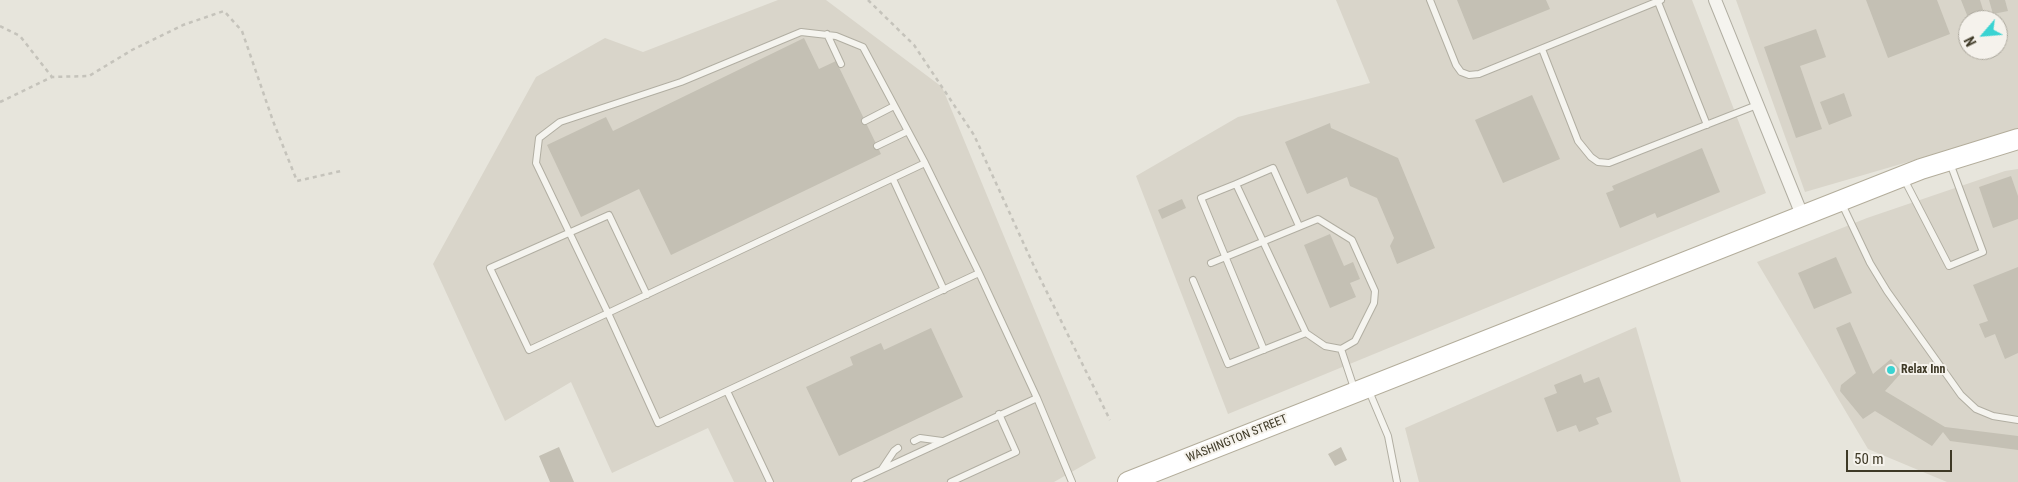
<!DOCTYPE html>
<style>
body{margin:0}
#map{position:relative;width:2018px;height:482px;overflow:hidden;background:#e7e5dc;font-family:"Roboto Condensed",sans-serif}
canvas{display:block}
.north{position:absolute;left:1958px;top:10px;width:50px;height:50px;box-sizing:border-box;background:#f5f2ec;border:1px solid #aca89d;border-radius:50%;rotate:243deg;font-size:14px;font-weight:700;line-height:20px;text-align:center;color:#3e3926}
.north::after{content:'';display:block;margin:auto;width:18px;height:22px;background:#3ad3d2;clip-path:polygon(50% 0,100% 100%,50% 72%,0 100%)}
.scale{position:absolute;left:1846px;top:450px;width:106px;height:22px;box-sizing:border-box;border:2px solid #3e3926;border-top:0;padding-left:6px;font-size:15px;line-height:18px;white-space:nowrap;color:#3e3926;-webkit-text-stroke:4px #f5f2ec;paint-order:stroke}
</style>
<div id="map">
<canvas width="2018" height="482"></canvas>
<div class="north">N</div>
<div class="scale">50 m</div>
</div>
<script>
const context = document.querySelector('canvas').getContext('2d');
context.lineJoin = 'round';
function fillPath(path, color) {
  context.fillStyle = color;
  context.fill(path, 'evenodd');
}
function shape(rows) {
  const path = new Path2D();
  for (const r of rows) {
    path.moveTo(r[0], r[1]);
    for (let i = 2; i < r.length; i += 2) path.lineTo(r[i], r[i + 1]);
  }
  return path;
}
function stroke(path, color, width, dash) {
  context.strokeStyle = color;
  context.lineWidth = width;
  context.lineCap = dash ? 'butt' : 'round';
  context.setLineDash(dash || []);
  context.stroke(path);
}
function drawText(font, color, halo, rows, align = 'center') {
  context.font = font + ' "Roboto Condensed",sans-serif';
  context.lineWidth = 4;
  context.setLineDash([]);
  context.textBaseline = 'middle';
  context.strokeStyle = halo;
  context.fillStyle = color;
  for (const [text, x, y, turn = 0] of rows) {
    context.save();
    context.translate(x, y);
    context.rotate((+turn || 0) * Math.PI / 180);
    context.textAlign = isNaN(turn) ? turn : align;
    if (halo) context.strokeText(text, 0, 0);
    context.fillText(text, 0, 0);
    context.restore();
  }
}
fillPath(shape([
 [778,0,826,0,942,87,1096,458,1054,482,734,482,708,428,612,473,571,382,505,421,433,264,536,77,605,38,643,52],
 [1336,0,1692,0,1766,193,1228,414,1136,176,1238,117,1370,83],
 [1736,0,2018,0,2018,130,1805,192],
 [1968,20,1998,20,1998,50,1968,50],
 [2018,169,2018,482,1947,482,1868,449,1757,262,1867,218,2005,171],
 [1636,327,1681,482,1419,482,1405,428]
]), '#d9d5ca');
fillPath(shape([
 [1457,0,1546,0,1550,9,1473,40],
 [1866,0,1937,0,1950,34,1888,58],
 [1961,0,1980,0,1985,16,1969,20],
 [1989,0,2005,0,2008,11,1993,14],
 [1816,29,1826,57,1800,66,1822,129,1796,138,1764,47],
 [804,38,819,69,836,61,881,154,671,255,639,189,581,217,547,145,606,117,613,131],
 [1844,93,1852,116,1829,125,1820,102],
 [1532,95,1560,159,1503,183,1475,120],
 [1330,123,1331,128,1398,158,1435,248,1397,264,1390,246,1394,238,1377,198,1350,186,1347,177,1307,194,1285,142],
 [1702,148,1720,192,1657,218,1655,213,1620,228,1606,193,1614,190,1612,186],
 [2011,176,2018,196,2018,219,1993,228,1979,187],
 [1182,199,1186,208,1162,219,1158,210],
 [1330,234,1344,266,1353,262,1360,279,1350,283,1356,297,1330,308,1304,245],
 [1836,257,1852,293,1814,309,1798,273],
 [2018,267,2018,353,2005,359,1995,334,1985,338,1979,324,1988,321,1973,285],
 [1850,322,1873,374,1891,359,1902,372,1885,391,1945,427,2018,436,2018,450,1950,441,1943,432,1932,446,1875,411,1863,419,1840,391,1841,385,1856,373,1836,328],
 [931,328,963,397,839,456,806,387,853,365,850,357,881,343,884,350],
 [1581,374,1584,383,1599,377,1612,412,1596,418,1599,424,1579,432,1576,425,1557,432,1544,398,1557,393,1554,385],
 [559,447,574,482,550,482,539,456],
 [1341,447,1347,460,1335,466,1328,454]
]), '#c4c0b4');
const service = shape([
 [1430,0,1456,65,1461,72,1469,75,1479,74,1661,0],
 [1658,2,1707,125],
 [827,34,841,64],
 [1542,49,1578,141,1591,157,1598,162,1609,163,1757,105],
 [865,121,894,106],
 [877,146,908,131],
 [925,163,608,313,536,163,539,138,560,122,681,82,801,32,836,36,863,47,925,163,979,273,1037,398,1072,482],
 [1903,177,1949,266,1983,252,1950,163],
 [893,179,944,290],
 [1236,184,1201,198,1264,350],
 [1842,204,1870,263,1887,291,1961,395,1976,409,1993,416,2018,420],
 [1299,226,1273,168,1236,184,1306,333,1325,346,1341,349],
 [1211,263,1318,219,1352,240,1375,291,1374,303,1355,341,1341,349,1355,391],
 [1193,280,1228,364,1306,333],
 [647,295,609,215,490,268,529,350,608,313,658,423,979,273],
 [727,391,770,482],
 [1369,391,1388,436,1397,482],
 [914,441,920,438,942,441],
 [882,469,894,451,898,448],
 [855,482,1037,398],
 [951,482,1016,452,999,414]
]);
const minor = shape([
 [1715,0,1802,215]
]);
const primary = shape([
 [1128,482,1921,169,2018,139]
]);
stroke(service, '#b1aea2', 8);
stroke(minor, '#b1aea2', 14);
stroke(primary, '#b3ad9b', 22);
stroke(shape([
 [868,0,914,45,974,135,1033,264,1110,420],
 [0,26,20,36,52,77],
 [0,102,52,77,89,76,132,50,183,25,224,11,242,31,273,121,297,181,341,171]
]), '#c5c3bb', 2.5, [4, 4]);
stroke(service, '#f5f4ef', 6);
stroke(minor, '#f5f4ef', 12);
stroke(primary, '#fff', 20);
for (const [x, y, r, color] of [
 [1891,370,5,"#3ad3d2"]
]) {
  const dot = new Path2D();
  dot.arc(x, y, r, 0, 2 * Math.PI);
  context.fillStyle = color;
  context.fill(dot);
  stroke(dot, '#f5f2ec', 2);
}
drawText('bold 12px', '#3e3926', '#f5f2ec', [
 ["Relax Inn",1901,370]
], 'left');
drawText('12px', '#3e3926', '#f5f2ec', [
 ["WASHINGTON STREET",1237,439,-22]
]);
</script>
